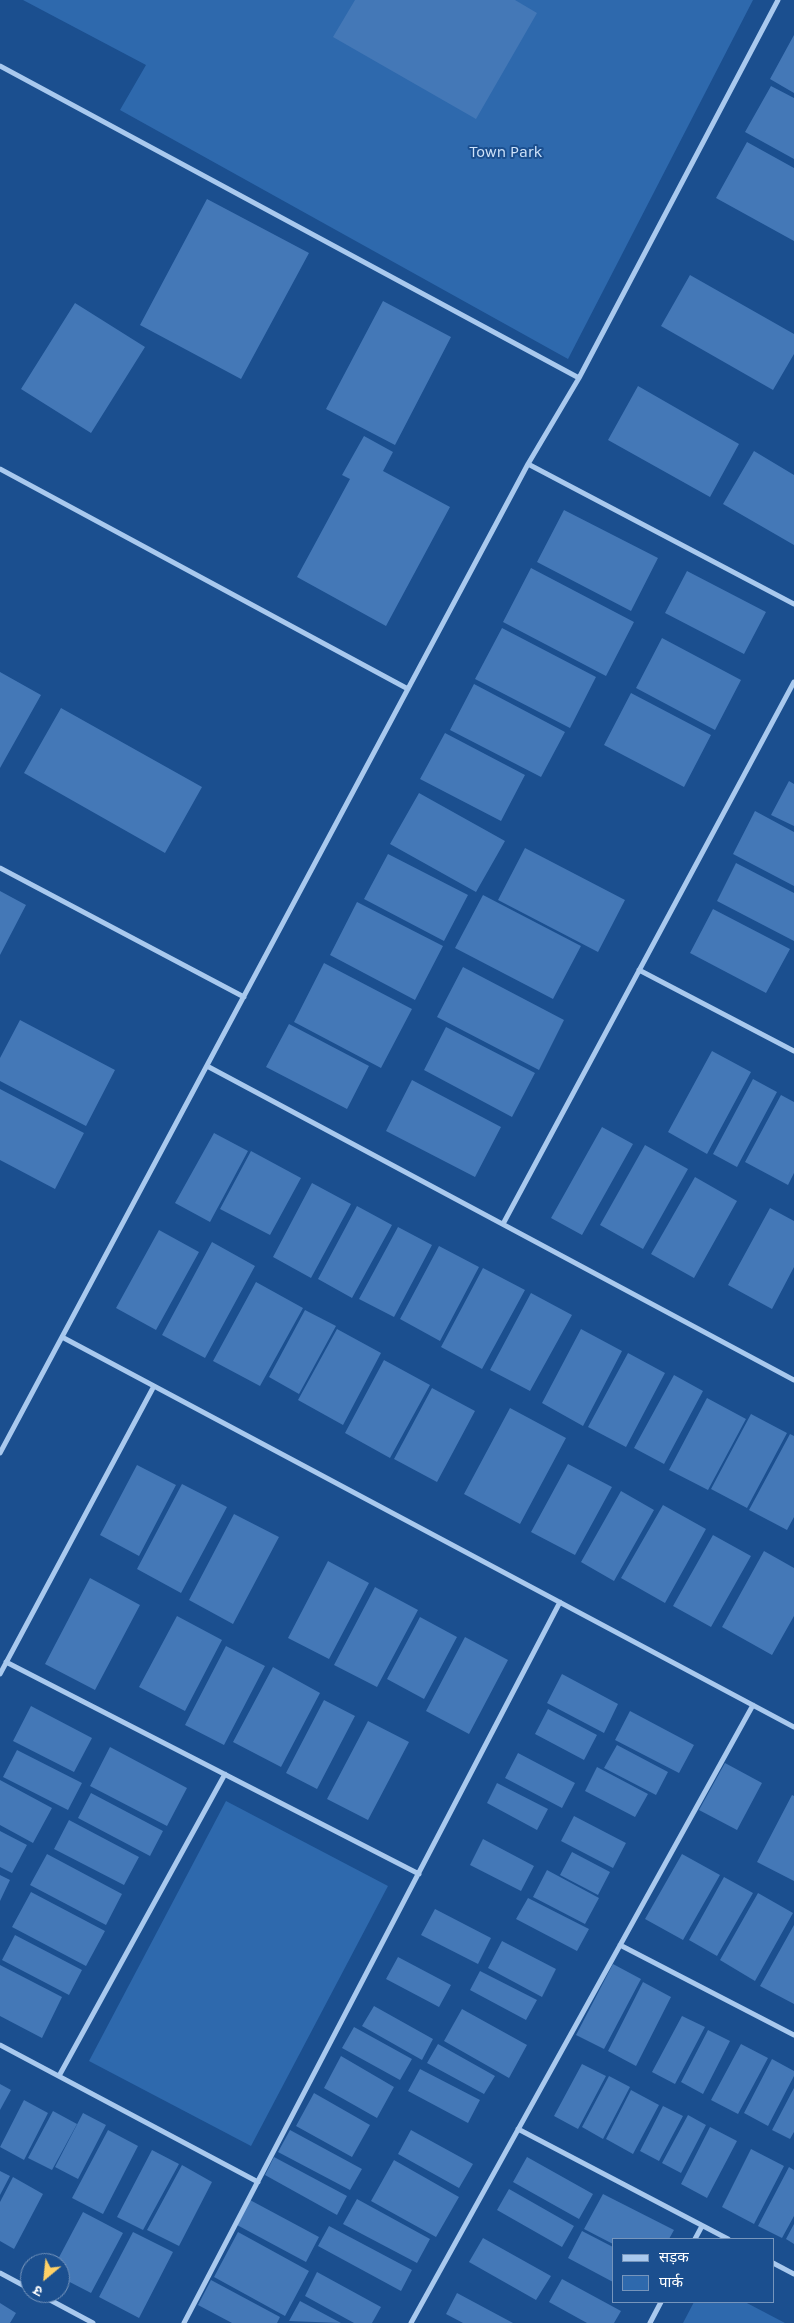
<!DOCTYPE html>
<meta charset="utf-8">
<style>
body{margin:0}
#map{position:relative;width:794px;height:2323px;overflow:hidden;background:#1b4f8f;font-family:Karla,"Noto Sans Devanagari",sans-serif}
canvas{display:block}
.legend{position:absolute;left:612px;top:2238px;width:162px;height:65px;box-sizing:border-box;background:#1b4f8f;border:1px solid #7695bc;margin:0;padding:6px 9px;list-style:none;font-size:15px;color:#fff}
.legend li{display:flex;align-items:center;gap:10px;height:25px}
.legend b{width:25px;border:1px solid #7695bc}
.north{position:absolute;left:20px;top:2253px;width:50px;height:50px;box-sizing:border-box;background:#1b4f8f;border:1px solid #7695bc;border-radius:50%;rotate:208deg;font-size:14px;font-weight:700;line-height:20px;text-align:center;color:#fff}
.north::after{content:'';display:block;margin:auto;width:18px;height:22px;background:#ffd166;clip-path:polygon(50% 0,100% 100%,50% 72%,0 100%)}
</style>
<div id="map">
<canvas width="794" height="2323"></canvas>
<ul class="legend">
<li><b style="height:6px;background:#a9c9ee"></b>सड़क</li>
<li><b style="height:14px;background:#2e69ad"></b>पार्क</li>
</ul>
<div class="north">उ</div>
</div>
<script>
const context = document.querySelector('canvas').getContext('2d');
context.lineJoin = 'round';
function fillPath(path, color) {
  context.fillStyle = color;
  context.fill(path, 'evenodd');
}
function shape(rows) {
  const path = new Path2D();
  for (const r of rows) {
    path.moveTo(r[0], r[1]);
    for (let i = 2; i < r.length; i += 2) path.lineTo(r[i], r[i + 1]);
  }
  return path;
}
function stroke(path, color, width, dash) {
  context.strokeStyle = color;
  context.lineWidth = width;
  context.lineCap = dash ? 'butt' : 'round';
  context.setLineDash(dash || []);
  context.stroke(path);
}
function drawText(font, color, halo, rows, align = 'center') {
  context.font = font + ' Karla,sans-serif';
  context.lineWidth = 4;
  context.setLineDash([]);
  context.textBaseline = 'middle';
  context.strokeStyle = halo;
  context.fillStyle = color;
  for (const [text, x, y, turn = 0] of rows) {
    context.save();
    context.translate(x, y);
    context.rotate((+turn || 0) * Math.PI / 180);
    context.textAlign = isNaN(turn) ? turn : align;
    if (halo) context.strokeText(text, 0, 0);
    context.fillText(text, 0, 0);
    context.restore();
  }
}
fillPath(shape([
 [23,0,753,0,568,359,120,110,146,65],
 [226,1801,388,1886,251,2146,89,2061],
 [694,2302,745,2302,785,2323,683,2323]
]), '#2e69ad');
fillPath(shape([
 [355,0,515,0,537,13,476,119,333,37],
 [794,35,794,93,770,79],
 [771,86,794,98,794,159,745,132],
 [747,142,794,168,794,241,716,198],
 [207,199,309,253,241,379,140,325],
 [690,275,794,334,794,354,773,390,661,326],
 [383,301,451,337,395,445,326,409],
 [75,303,145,347,91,433,21,389],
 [638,386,739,444,710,497,608,440],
 [364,436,393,452,383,471,450,507,386,626,297,577,350,479,342,475],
 [754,451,794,475,794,545,723,504],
 [564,510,658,558,631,611,537,562],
 [531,568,634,622,606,676,503,622],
 [687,571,766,612,744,654,665,613],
 [502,628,596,677,570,728,475,679],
 [662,638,741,680,715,730,636,688],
 [0,672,41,695,0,768],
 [474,684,565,732,541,777,450,730],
 [631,693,711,735,684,787,604,745],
 [61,708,202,787,165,853,24,773],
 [445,733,525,775,501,821,420,779],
 [789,781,794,784,794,826,771,815],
 [419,793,505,841,476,892,390,844],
 [755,811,794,832,794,886,733,854],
 [525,848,625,900,598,952,498,900],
 [388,854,468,895,444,941,364,899],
 [736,863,794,893,794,941,717,901],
 [0,891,26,905,0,955],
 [483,895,581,946,553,999,455,948],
 [357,902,443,946,415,1000,330,955],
 [713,909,790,949,766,993,690,953],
 [324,963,412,1009,381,1068,294,1022],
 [463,967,564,1020,539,1070,437,1017],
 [20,1020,115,1070,86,1126,0,1081,0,1058],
 [289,1024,369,1066,347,1109,266,1067],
 [446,1027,535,1073,512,1117,424,1070],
 [712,1051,751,1072,707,1154,668,1132],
 [753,1079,777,1092,737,1167,713,1154],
 [412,1080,501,1127,475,1177,386,1131],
 [0,1089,84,1133,55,1189,0,1160],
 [781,1095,794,1102,794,1173,788,1185,745,1162],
 [602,1127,633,1144,582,1235,551,1218],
 [214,1133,248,1151,210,1222,175,1203],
 [645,1145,688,1169,643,1249,600,1225],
 [251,1151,301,1178,270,1235,220,1209],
 [695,1177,737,1201,694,1278,651,1254],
 [312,1183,351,1204,311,1278,273,1257],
 [357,1206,392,1225,352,1298,318,1279],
 [770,1208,794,1221,794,1267,772,1309,728,1285],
 [398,1227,432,1245,394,1317,359,1299],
 [159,1230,199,1252,156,1330,116,1308],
 [212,1242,255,1266,205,1358,162,1335],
 [439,1246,479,1267,440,1341,400,1319],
 [483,1268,525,1290,482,1369,441,1347],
 [256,1282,303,1308,260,1386,213,1361],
 [531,1293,572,1315,530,1391,490,1370],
 [305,1310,336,1326,299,1394,269,1377],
 [337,1329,381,1353,343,1425,298,1400],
 [581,1329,622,1351,583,1426,542,1403],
 [628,1353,665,1373,626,1447,588,1427],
 [384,1360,430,1385,390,1458,345,1433],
 [674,1375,703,1391,664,1464,634,1448],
 [432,1388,475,1411,437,1482,394,1459],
 [707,1398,746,1419,708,1490,669,1470],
 [510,1408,566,1438,520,1524,464,1494],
 [751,1414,787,1433,747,1508,711,1489],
 [790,1434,794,1436,794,1517,787,1530,749,1510],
 [568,1464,612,1487,575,1555,531,1532],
 [137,1465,176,1485,139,1556,100,1535],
 [182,1484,227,1507,181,1593,137,1569],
 [621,1491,654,1510,614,1581,581,1562],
 [663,1505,706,1529,665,1603,621,1578],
 [234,1514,279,1537,233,1624,189,1600],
 [713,1535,751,1556,711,1627,673,1606],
 [764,1551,794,1568,794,1616,772,1655,722,1627],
 [328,1561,369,1583,329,1659,288,1638],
 [90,1578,140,1605,95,1690,45,1664],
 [375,1587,418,1610,377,1687,334,1665],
 [177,1616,222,1640,185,1711,139,1687],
 [420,1617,457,1637,424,1699,387,1679],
 [465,1637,508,1660,469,1734,426,1711],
 [226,1646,265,1666,224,1745,185,1725],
 [273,1667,320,1693,281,1767,233,1742],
 [562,1674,618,1704,604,1733,547,1703],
 [324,1700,355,1716,317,1789,286,1773],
 [31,1706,92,1738,74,1772,13,1741],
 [548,1709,597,1735,584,1760,535,1734],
 [630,1711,694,1745,679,1773,615,1740],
 [368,1721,409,1742,368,1820,327,1799],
 [617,1745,668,1772,656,1795,604,1768],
 [110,1747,187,1788,167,1826,90,1786],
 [17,1750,82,1783,68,1810,3,1777],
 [518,1753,575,1783,562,1808,505,1778],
 [725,1763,762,1783,737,1830,699,1810],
 [597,1767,648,1794,635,1817,585,1791],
 [0,1780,52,1808,33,1843,0,1825],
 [497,1783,548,1809,537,1830,487,1803],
 [91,1793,163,1831,150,1856,78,1818],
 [792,1795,794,1796,794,1881,757,1862],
 [574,1816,626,1843,613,1868,561,1841],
 [69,1820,139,1857,124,1885,54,1849],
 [0,1831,27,1845,12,1873,0,1867],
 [483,1839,534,1866,521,1891,470,1865],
 [572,1852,610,1872,598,1895,560,1875],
 [47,1854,122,1894,106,1925,30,1885],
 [682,1854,720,1875,683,1940,645,1919],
 [547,1870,599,1898,585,1924,533,1897],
 [0,1875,10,1880,0,1901],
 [724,1877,753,1893,717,1956,689,1940],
 [31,1892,105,1931,86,1966,12,1927],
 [758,1893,793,1913,755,1981,720,1960],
 [528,1898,589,1929,577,1951,516,1919],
 [435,1909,491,1938,478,1964,421,1935],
 [794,1925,794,2004,760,1986],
 [15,1935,82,1970,69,1995,2,1960],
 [502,1941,556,1969,542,1997,488,1968],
 [398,1957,451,1985,439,2007,386,1979],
 [613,1964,641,1979,604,2049,576,2035],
 [0,1965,62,1997,42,2038,0,2016],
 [480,1971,537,2000,526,2020,470,1990],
 [643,1982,671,1997,636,2066,608,2051],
 [374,2006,433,2039,422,2060,362,2026],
 [462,2009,527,2045,509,2078,444,2041],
 [682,2016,705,2027,675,2084,652,2072],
 [354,2027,412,2059,400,2080,342,2048],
 [708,2030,730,2041,703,2094,681,2082],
 [438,2044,495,2076,484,2094,427,2063],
 [741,2044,768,2058,738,2114,711,2100],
 [341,2056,394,2087,377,2118,324,2088],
 [772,2059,794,2071,794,2076,768,2126,744,2113],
 [582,2064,606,2076,578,2129,554,2116],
 [420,2069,480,2100,468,2123,408,2091],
 [609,2076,630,2087,603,2139,582,2127],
 [0,2084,11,2090,0,2110],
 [794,2088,794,2132,790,2139,772,2130],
 [631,2090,659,2105,633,2154,606,2139],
 [314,2093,370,2125,352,2157,296,2126],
 [24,2100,48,2113,24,2160,0,2147],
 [663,2106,683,2116,659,2161,640,2151],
 [53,2111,77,2124,52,2170,28,2158],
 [83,2113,106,2125,78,2179,55,2167],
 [688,2115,706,2125,681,2173,662,2163],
 [710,2127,737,2141,707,2198,681,2184],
 [108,2130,138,2146,103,2214,72,2198],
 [290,2130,362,2169,350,2190,278,2152],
 [411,2130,473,2164,459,2188,398,2154],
 [751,2149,784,2166,754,2224,722,2207],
 [152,2150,179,2164,143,2230,117,2217],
 [274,2157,347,2196,337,2215,265,2175],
 [527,2157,593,2194,579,2219,513,2182],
 [394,2160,459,2197,436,2237,371,2201],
 [182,2165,212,2182,179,2246,147,2230],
 [789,2167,794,2170,794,2216,782,2238,758,2226],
 [0,2171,10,2176,0,2195],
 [13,2177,43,2194,14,2249,0,2241,0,2202],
 [509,2189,574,2226,562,2247,497,2210],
 [603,2194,674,2230,669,2239,613,2239,613,2244,584,2229],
 [357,2199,430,2239,417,2263,343,2224],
 [250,2200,319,2237,306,2262,237,2225],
 [83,2212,123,2233,91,2293,60,2277,60,2263,56,2263],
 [794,2224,794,2244,786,2239],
 [329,2226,412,2270,401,2291,318,2246],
 [582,2231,613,2247,613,2282,568,2258],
 [133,2232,173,2252,139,2318,99,2297],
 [238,2232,309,2271,285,2316,214,2277],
 [483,2238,551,2276,536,2300,469,2262],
 [317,2272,381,2307,372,2323,354,2323,305,2296],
 [562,2279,621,2311,614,2323,587,2323,549,2302],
 [211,2280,280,2317,277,2323,232,2323,198,2305],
 [457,2293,513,2323,463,2323,446,2314],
 [300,2301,341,2323,289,2321],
 [0,2303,16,2313,10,2323,0,2323]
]), '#4478b7');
stroke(shape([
 [0,66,579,378],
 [528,464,794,604],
 [0,469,408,689],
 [0,868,244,997],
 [639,970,794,1051],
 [207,1066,794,1380],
 [503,1224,794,682],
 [62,1337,794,1727],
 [0,1453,528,464,579,378,778,0],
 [6,1662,419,1874],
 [0,1674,154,1386],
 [620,1945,794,2035],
 [0,2045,258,2182],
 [59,2076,225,1774],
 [518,2129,728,2239],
 [695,2239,702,2226],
 [773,2263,794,2274],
 [0,2273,30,2289],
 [37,2293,93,2323],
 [184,2323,560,1602],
 [411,2323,753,1705],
 [650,2323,661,2302]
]), '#a9c9ee', 5);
drawText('16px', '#cfe3fa', '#1b4f8f', [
 ["Town Park",506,152]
]);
</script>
